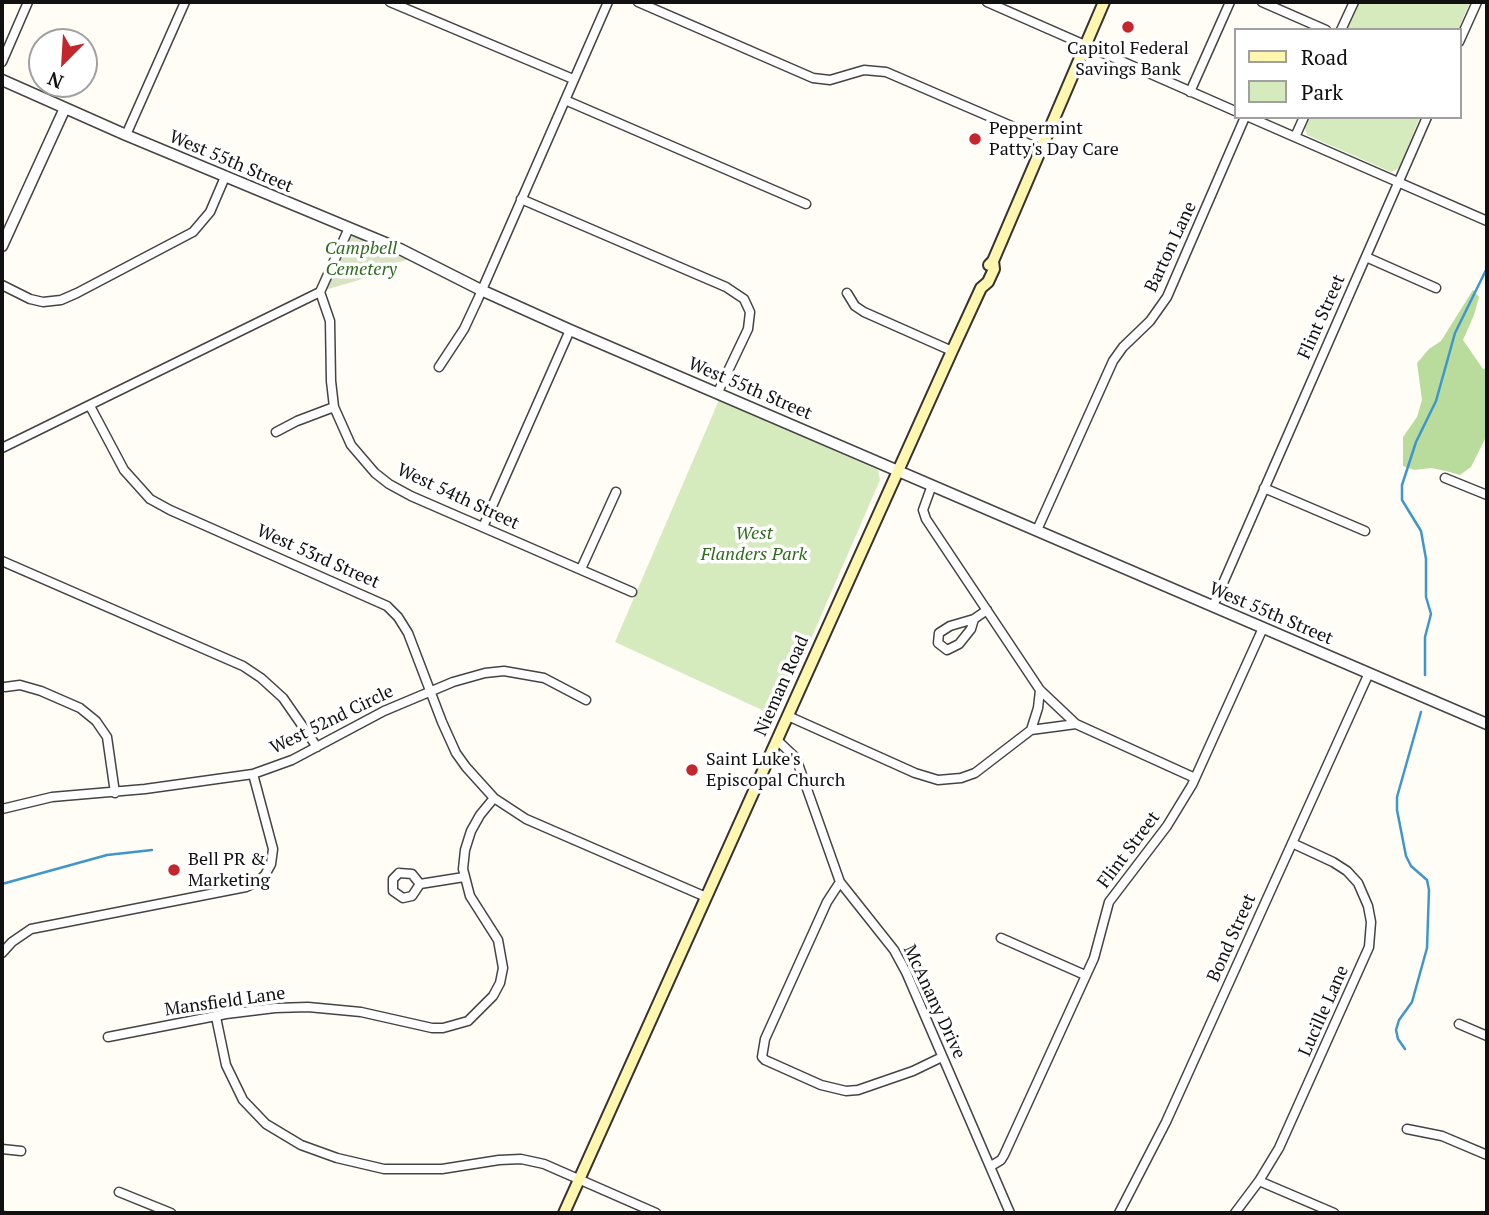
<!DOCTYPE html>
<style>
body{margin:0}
#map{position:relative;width:1489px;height:1215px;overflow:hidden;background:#fffdf5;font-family:"PT Serif",serif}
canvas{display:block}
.frame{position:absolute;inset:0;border:4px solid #111;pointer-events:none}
.legend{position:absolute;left:1234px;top:28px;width:228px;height:91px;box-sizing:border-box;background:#fff;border:2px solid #a0a0a0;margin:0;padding:9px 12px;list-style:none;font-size:21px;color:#111}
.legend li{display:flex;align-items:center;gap:14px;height:35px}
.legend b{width:35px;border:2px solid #a0a0a0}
.north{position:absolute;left:28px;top:28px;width:70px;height:70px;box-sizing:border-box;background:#fff;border:2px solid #a0a0a0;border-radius:50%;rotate:204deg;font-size:19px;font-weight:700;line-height:28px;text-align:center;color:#111}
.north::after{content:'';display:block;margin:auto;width:24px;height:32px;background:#c4262e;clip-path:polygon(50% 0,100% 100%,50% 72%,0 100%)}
</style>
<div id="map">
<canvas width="1489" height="1215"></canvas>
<div class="frame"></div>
<ul class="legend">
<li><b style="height:9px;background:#fff6b0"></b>Road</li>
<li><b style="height:19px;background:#d5ebbd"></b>Park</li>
</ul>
<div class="north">N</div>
</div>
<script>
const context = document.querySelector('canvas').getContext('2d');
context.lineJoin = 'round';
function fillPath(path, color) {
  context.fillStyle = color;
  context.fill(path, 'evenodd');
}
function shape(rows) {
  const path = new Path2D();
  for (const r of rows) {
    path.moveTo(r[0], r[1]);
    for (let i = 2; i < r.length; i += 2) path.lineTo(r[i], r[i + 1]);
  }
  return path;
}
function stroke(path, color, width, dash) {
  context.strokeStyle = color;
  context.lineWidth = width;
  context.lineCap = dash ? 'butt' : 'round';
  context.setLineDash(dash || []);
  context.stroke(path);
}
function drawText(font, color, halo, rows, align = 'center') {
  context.font = font + ' "PT Serif",serif';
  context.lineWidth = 7;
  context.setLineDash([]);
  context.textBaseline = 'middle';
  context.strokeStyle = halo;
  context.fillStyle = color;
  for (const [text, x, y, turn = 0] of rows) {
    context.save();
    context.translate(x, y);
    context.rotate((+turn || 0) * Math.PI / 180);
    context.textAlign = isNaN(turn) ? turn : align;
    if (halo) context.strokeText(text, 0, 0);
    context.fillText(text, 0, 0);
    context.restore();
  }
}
fillPath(shape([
 [1359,2,1470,2,1458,30,1346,30],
 [1308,117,1420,117,1399,168,1391,172,1307,135,1304,126],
 [719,400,878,470,880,480,777,717,615,642]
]), '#d5ebbd');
fillPath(shape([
 [1473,290,1479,297,1474,315,1463,340,1483,369,1487,368,1487,431,1485,439,1471,467,1460,475,1446,471,1431,468,1414,470,1403,466,1403,437,1417,417,1422,400,1417,363,1429,349,1441,341]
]), '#b9dc9c');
fillPath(shape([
 [356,235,411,259,383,266,383,273,325,290,350,238]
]), '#d9e3c4');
stroke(shape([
 [1425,675,1425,637,1431,614,1426,597,1426,559,1421,531,1402,500,1402,485,1416,442,1436,401,1455,333,1487,268],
 [2,884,107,855,152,850],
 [1405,1049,1398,1039,1396,1030,1399,1020,1412,1002,1427,948,1429,890,1427,880,1411,866,1406,856,1397,810,1397,797,1421,712],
 [2,1211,8,1213]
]), '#3f96cf', 2.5);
const minor = shape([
 [390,2,573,79],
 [638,2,813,78,830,80,864,70,886,72,1044,140],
 [987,2,1235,111],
 [1262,2,1326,30],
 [1341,30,1354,2],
 [1459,42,1477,2],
 [2,62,28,2],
 [1190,92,1230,2],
 [565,100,806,204],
 [1249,117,1487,221],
 [126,135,185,2],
 [1295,137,1304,117],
 [521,199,726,287,744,299,750,312,748,329,718,392],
 [1366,257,1436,288],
 [2,285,30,299,43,302,61,300,77,293,193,232,210,212,225,177],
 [320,292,330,321,331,381,334,407,351,445,375,473,389,484,411,496,632,592],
 [847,293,855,306,864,312,952,351],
 [439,367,464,329,478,299,608,2],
 [90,406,124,470,150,499,170,510,387,606,398,617,408,633,442,722,456,753,466,767,494,798,526,819,706,897],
 [276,432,297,421,334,407],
 [2,448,320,292,349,228],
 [1445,478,1487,495],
 [932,485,923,510,926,519,1040,690,1076,724],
 [1264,488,1365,531],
 [483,527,570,330],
 [1037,530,1113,361,1123,347,1150,321,1167,297,1245,117],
 [2,561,243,666,261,678,283,698,317,747],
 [581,569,616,492],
 [1213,606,1427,117],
 [974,619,971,629,959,644,947,650,938,643,939,633,950,626,974,619,987,610],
 [5,687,20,685,41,691,80,708,96,721,107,737,115,793],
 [788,716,915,773,938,780,961,778,975,773,1031,730,1076,724,1195,778],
 [1031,730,1038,708,1040,690],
 [777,740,796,758,840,882,894,950,906,972,1010,1213],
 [2,809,52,797,145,789,253,774,292,760,384,711,453,682,485,673,504,671,544,678,586,700],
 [399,873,412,874,420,884,412,896,403,898,393,891,393,879,399,873],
 [840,882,827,902,765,1039,762,1057,765,1060,821,1085,846,1091,858,1090,913,1071,942,1057],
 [420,884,464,877],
 [1001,938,1085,975],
 [2,953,12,942,31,929,246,887,257,882,265,875,271,864,273,849,253,774],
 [216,1017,226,1065,243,1100,266,1124,301,1145,337,1158,384,1169,442,1169,499,1160,521,1159,544,1164,656,1213],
 [1459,1024,1487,1036],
 [108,1037,226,1014,275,1008,308,1007,361,1012,432,1028,443,1028,468,1021,493,996,500,983,503,968,498,940,470,896,463,869,465,850,471,831,480,815,494,798],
 [1407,1129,1442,1136,1487,1155],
 [2,1149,21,1151],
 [991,1166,1001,1160,1004,1155,1094,958,1109,902,1167,826,1192,785,1263,628],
 [1259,1181,1334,1213],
 [119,1192,171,1213],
 [1119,1213,1166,1122,1369,673],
 [1235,1213,1259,1181,1279,1148,1369,947,1371,922,1368,906,1358,883,1347,871,1333,862,1292,843]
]);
const tertiary = shape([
 [2,80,126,135,400,249,481,290,570,330,1487,724],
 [2,246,65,108]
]);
const secondary = shape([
 [989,265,993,261,1104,2],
 [564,1213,952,351,981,288,988,282,994,269,993,261]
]);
stroke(minor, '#444', 11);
stroke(tertiary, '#444', 13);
stroke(secondary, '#333', 14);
stroke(minor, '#fff', 8);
stroke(tertiary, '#fff', 10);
stroke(secondary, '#fff6b0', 10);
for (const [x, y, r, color] of [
 [1128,27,7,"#c4262e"],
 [975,139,7,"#c4262e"],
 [692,770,7,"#c4262e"],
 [174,870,7,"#c4262e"]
]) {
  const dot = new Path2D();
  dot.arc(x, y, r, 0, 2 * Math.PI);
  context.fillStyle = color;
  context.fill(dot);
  stroke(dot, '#fff', 2.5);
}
drawText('18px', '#111', '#fff', [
 ["Capitol Federal",1128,49,"center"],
 ["Savings Bank",1128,70,"center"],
 ["Peppermint",989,129],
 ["Patty's Day Care",989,150],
 ["Saint Luke's",706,760],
 ["Episcopal Church",706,781],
 ["Bell PR &",188,860],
 ["Marketing",188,881]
], 'left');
drawText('18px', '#111', '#fff', [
 ["West 55th Street",231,162,23],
 ["Barton Lane",1171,247,-65],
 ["Flint Street",1322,317,-66],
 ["West 55th Street",750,389,23],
 ["West 54th Street",458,497,25],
 ["West 53rd Street",318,557,24],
 ["West 55th Street",1271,614,23],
 ["Nieman Road",782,686,-66],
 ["West 52nd Circle",332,720,-26],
 ["Flint Street",1129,850,-53],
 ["Bond Street",1232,938,-66],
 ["Mansfield Lane",225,1002,-8],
 ["McAnany Drive",934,1002,65],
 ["Lucille Lane",1324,1011,-66]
]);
drawText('italic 18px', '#2f6b1f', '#fff', [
 ["Campbell",361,249],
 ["Cemetery",361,270],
 ["West",754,534],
 ["Flanders Park",754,555]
]);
</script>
